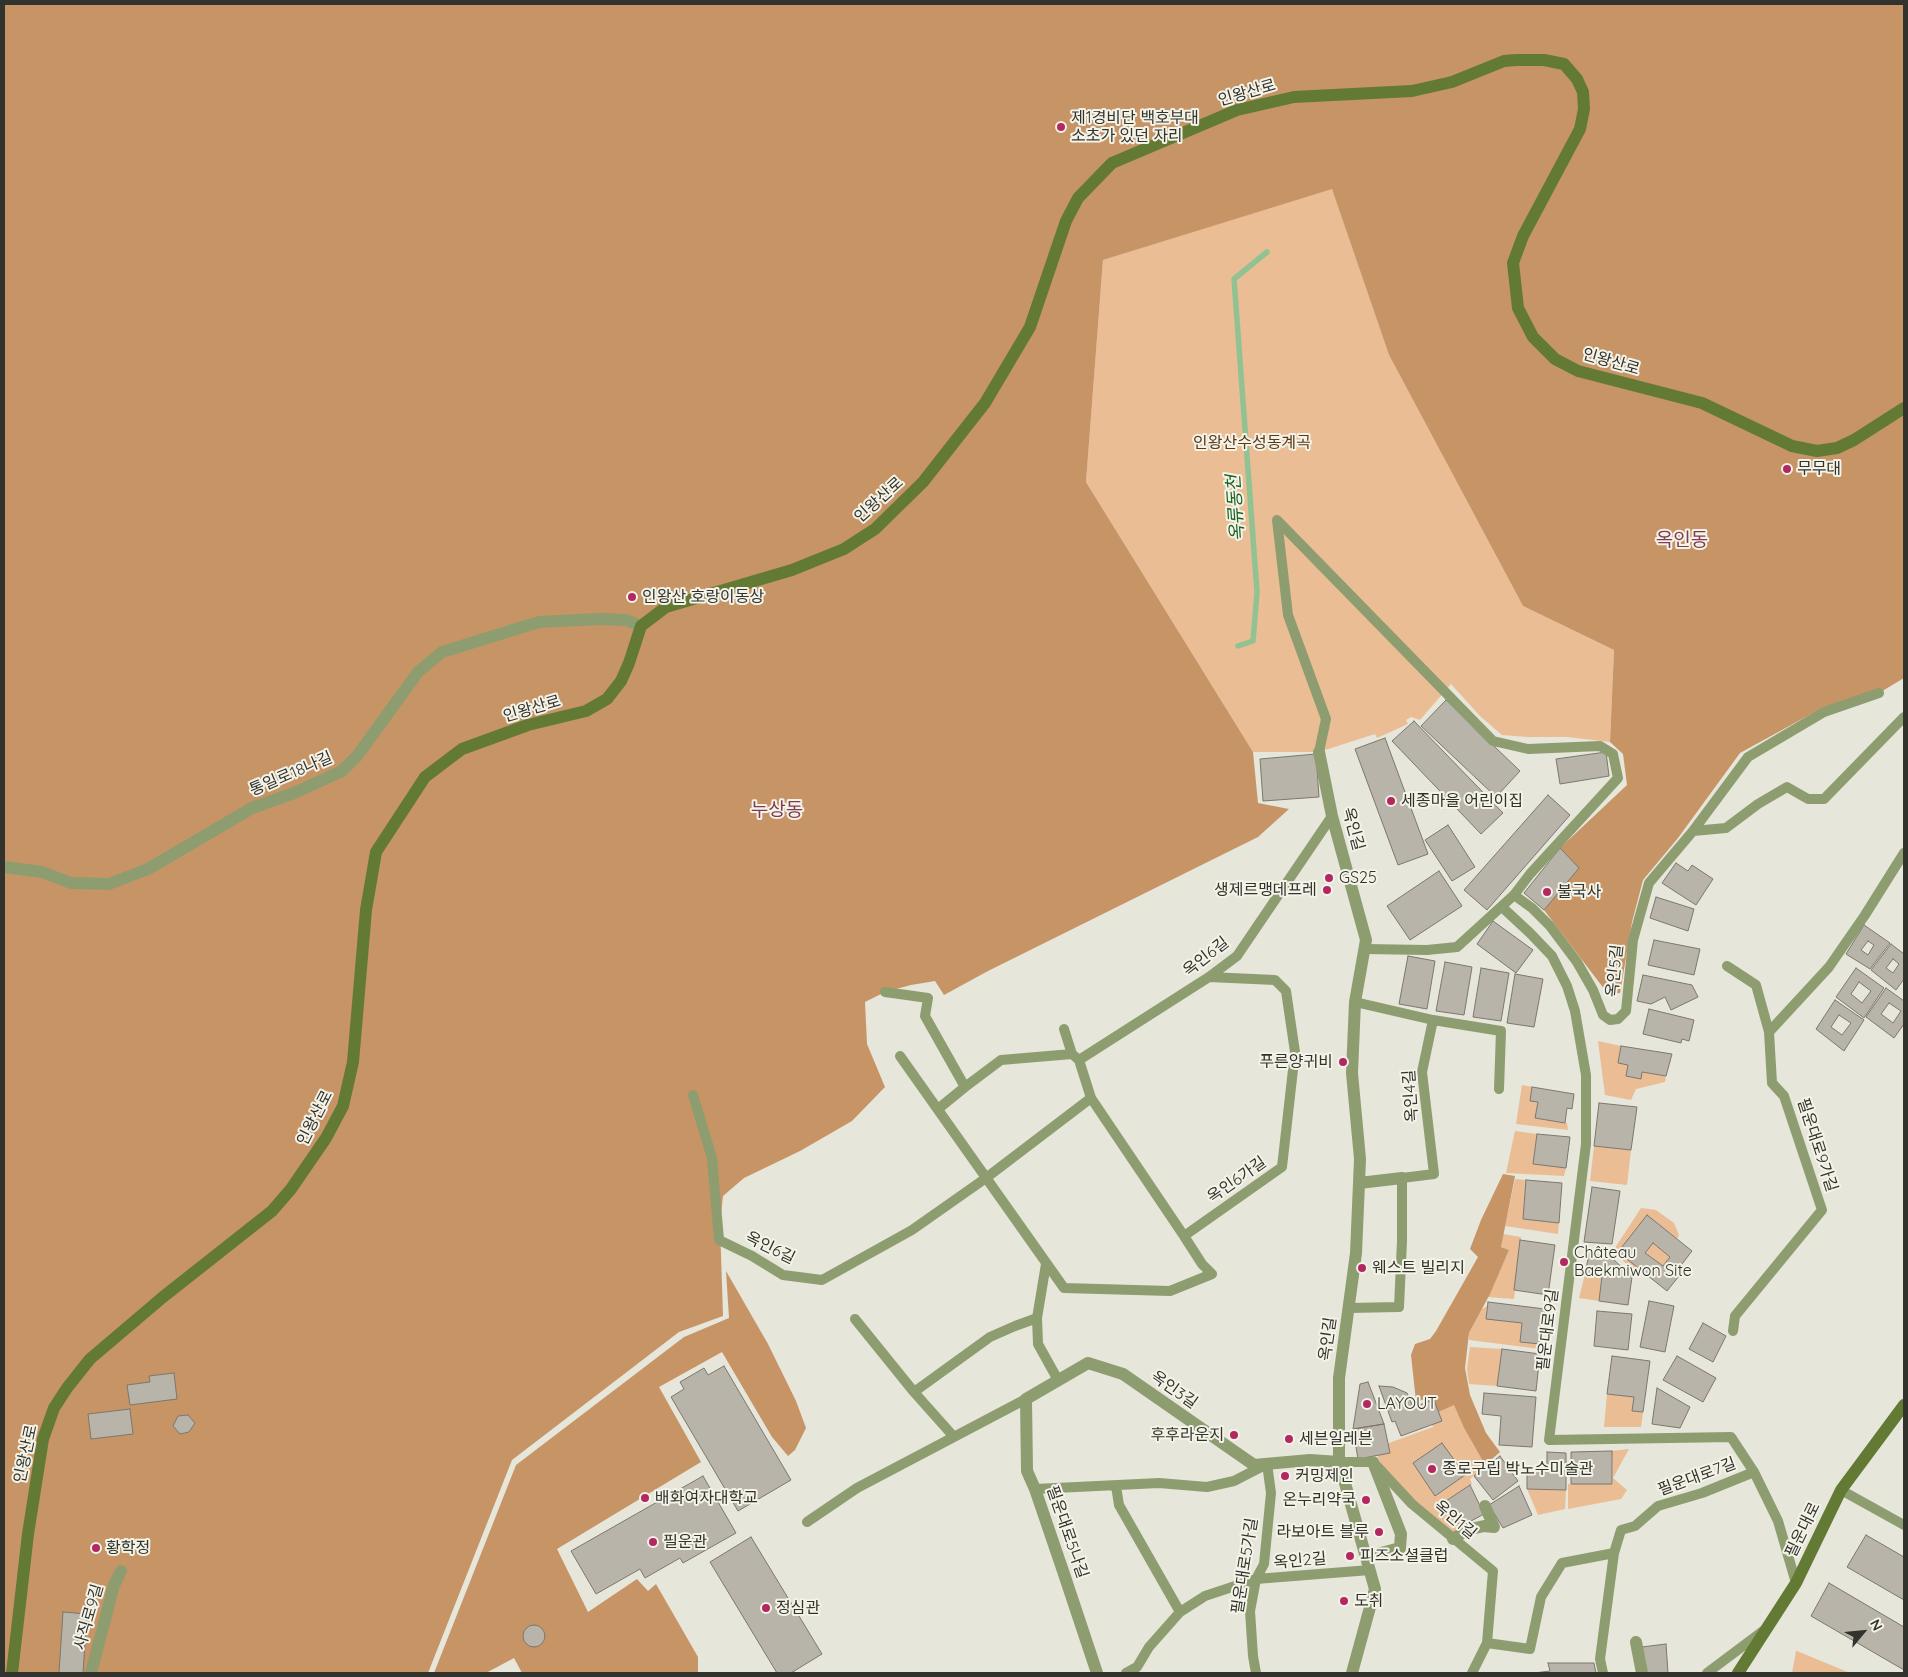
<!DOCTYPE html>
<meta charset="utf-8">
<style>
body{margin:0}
#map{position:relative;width:1908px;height:1677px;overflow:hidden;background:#e6e6db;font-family:Quicksand,sans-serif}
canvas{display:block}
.frame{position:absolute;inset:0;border:5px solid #33332e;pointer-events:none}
.north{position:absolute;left:1838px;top:1607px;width:50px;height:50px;-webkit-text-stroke:4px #f4f3e8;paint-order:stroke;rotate:62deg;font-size:14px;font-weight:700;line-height:20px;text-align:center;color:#33332e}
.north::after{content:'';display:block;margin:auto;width:18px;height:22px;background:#33332e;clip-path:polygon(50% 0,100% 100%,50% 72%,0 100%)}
</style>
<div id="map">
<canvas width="1908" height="1677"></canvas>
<div class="frame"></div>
<div class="north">N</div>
</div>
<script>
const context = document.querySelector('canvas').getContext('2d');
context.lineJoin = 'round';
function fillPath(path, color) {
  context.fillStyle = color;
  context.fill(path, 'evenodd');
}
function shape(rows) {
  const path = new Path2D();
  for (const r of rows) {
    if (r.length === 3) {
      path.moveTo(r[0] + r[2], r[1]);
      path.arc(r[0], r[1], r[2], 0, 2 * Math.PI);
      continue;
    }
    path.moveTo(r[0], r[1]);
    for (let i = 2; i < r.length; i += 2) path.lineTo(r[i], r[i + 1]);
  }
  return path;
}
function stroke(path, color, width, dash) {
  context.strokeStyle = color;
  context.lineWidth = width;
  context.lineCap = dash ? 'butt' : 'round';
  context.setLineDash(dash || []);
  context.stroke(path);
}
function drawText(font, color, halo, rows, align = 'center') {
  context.font = font + ' Quicksand,"Noto Sans KR",sans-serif';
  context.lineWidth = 4;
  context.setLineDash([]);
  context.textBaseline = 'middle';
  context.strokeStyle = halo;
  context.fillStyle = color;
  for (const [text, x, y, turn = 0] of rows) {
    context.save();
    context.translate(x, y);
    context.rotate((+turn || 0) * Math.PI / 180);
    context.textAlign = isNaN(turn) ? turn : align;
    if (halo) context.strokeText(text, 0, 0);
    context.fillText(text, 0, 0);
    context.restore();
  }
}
fillPath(shape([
 [1332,188,1389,355,1523,606,1614,650,1610,742,1567,737,1528,737,1502,735,1480,716,1451,684,1420,720,1411,717,1406,720,1408,724,1377,738,1375,734,1319,752,1253,752,1086,482,1103,260],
 [1598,1041,1621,1046,1618,1063,1628,1065,1627,1076,1641,1079,1642,1072,1666,1076,1665,1082,1636,1089,1631,1100,1605,1095],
 [1522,1085,1532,1087,1530,1101,1538,1102,1535,1118,1567,1123,1568,1130,1516,1124],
 [1515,1131,1537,1134,1533,1164,1566,1168,1564,1176,1506,1173],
 [1594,1146,1631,1150,1627,1185,1590,1181],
 [1515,1179,1526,1180,1523,1219,1559,1223,1558,1234,1505,1226],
 [1641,1208,1656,1210,1674,1223,1679,1235,1677,1239,1647,1216,1619,1252,1643,1272,1639,1276,1613,1251],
 [1503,1234,1521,1237,1514,1299,1488,1297,1509,1250,1501,1247],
 [1653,1243,1670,1257,1663,1266,1645,1253],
 [1585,1274,1602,1276,1599,1301,1579,1298],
 [1487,1306,1486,1318,1522,1323,1520,1342,1540,1344,1540,1349,1469,1340,1469,1333,1482,1309],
 [1470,1347,1502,1349,1497,1386,1469,1384,1467,1369],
 [1607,1394,1634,1397,1632,1411,1643,1412,1641,1427,1604,1427],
 [1454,1404,1464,1428,1485,1465,1470,1479,1472,1484,1446,1501,1461,1529,1453,1535,1408,1495,1385,1471,1378,1458,1378,1447,1433,1427,1429,1416],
 [1629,1449,1613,1478,1627,1490,1621,1499,1568,1509,1568,1484,1613,1484,1612,1451],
 [1527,1489,1566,1490,1565,1509,1538,1515],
 [1796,1651,1797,1651,1850,1673,1792,1673]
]), '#eabd95');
fillPath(shape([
 [4,4,1904,4,1904,678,1879,693,1824,707,1740,753,1678,838,1643,880,1632,922,1620,993,1608,994,1544,910,1578,868,1560,848,1627,785,1623,754,1610,742,1614,650,1523,606,1389,355,1332,189,1103,260,1086,482,1253,752,1258,803,1289,809,1258,837,988,971,944,995,935,981,911,985,885,992,865,1002,867,1044,885,1087,852,1121,800,1151,744,1178,723,1196,720,1224,723,1316,679,1332,512,1460,428,1673,4,1673],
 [1503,1174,1515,1176,1501,1247,1509,1250,1490,1294,1469,1333,1465,1368,1470,1395,1486,1433,1500,1452,1485,1465,1464,1428,1454,1405,1429,1416,1423,1400,1416,1401,1411,1355,1415,1344,1430,1339,1436,1331,1478,1257,1470,1249,1481,1220],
 [726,1271,768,1344,796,1401,806,1428,795,1450,788,1456,772,1437,722,1352,659,1387,701,1462,557,1549,588,1612,637,1579,648,1591,656,1584,698,1657,698,1673,522,1673,514,1658,486,1673,434,1673,516,1465,684,1337,729,1318]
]), '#c79466');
stroke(shape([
 [1238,646,1253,641,1257,592,1234,279,1267,252]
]), '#91c392', 5.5);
const building = shape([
 [1446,700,1520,771,1496,797,1421,726,1446,700],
 [1414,721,1503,813,1481,834,1392,741,1414,721],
 [1385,738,1428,854,1398,865,1355,749,1385,738],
 [1606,752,1609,776,1560,784,1556,759,1606,752],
 [1316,754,1319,797,1263,801,1260,759,1316,754],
 [1548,795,1570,815,1487,910,1464,890,1548,795],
 [1448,825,1475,867,1452,881,1425,840,1448,825],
 [1560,848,1579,868,1544,910,1524,893,1560,848],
 [1676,863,1688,871,1692,865,1713,879,1696,905,1662,883,1676,863],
 [1439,871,1462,906,1410,940,1387,906,1439,871],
 [1656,897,1694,909,1688,931,1650,918,1656,897],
 [1493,921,1533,950,1516,973,1477,944,1493,921],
 [1864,925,1890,943,1870,969,1846,954,1864,925],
 [1868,941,1874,945,1868,955,1861,950,1868,941],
 [1654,940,1700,949,1694,975,1648,965,1654,940],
 [1891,944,1904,954,1904,979,1896,990,1871,970,1891,944],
 [1893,959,1899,964,1893,973,1886,968,1893,959],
 [1408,956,1435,961,1427,1009,1399,1004,1408,956],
 [1445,962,1472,967,1464,1015,1436,1011,1445,962],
 [1481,968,1509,973,1501,1021,1473,1017,1481,968],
 [1856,968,1884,988,1864,1018,1836,997,1856,968],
 [1859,982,1871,991,1862,1003,1851,994,1859,982],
 [1515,974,1543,979,1534,1027,1507,1023,1515,974],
 [1643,975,1692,985,1698,997,1671,1010,1665,997,1651,1004,1637,1001,1643,975],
 [1886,988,1904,1001,1904,1024,1894,1038,1866,1017,1886,988],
 [1889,1003,1901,1011,1893,1023,1881,1014,1889,1003],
 [1835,1000,1864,1020,1844,1051,1816,1029,1835,1000],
 [1839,1015,1851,1023,1842,1035,1831,1027,1839,1015],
 [1649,1009,1694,1020,1689,1041,1682,1039,1681,1043,1643,1034,1649,1009],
 [1621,1046,1672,1054,1666,1076,1642,1072,1641,1079,1626,1076,1628,1065,1618,1063,1621,1046],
 [1532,1087,1574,1094,1572,1109,1567,1108,1565,1123,1535,1118,1538,1102,1530,1101,1532,1087],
 [1599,1103,1637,1107,1631,1150,1594,1146,1599,1103],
 [1537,1134,1570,1137,1566,1168,1533,1164,1537,1134],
 [1526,1180,1562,1183,1559,1223,1523,1219,1526,1180],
 [1592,1187,1620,1191,1612,1244,1584,1242,1592,1187],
 [1647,1215,1692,1251,1679,1268,1683,1271,1667,1291,1618,1252,1647,1215],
 [1653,1243,1670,1257,1663,1266,1645,1253,1653,1243],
 [1520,1240,1555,1245,1548,1295,1514,1290,1520,1240],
 [1589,1254,1611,1257,1632,1277,1628,1305,1599,1301,1602,1276,1585,1274,1589,1254],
 [1649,1301,1674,1306,1665,1352,1640,1347,1649,1301],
 [1488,1302,1545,1309,1540,1344,1520,1342,1522,1323,1486,1319,1488,1302],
 [1597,1311,1632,1314,1628,1350,1594,1346,1597,1311],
 [1703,1323,1726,1336,1713,1362,1689,1349,1703,1323],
 [1502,1349,1540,1354,1536,1391,1497,1386,1502,1349],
 [1612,1356,1650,1361,1643,1412,1632,1411,1634,1397,1607,1394,1612,1356],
 [1677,1356,1716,1378,1703,1402,1663,1380,1677,1356],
 [724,1366,791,1480,738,1511,671,1397,684,1389,680,1382,704,1368,708,1375,724,1366],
 [174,1373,177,1399,130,1405,127,1385,150,1382,149,1376,174,1373],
 [1368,1382,1384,1424,1353,1429,1360,1384,1368,1382],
 [1379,1386,1393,1387,1407,1393,1413,1407,1434,1400,1442,1421,1401,1436,1395,1421,1392,1422,1379,1386],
 [1657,1388,1690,1407,1680,1428,1652,1424,1657,1388],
 [1484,1393,1536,1397,1532,1447,1499,1445,1501,1416,1482,1414,1484,1393],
 [130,1409,133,1434,91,1439,88,1414,130,1409],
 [188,1415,195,1423,189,1432,180,1434,173,1426,178,1416,188,1415],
 [1384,1424,1390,1453,1358,1459,1353,1429,1384,1424],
 [1442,1443,1465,1475,1435,1496,1413,1463,1442,1443],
 [1612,1451,1612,1484,1571,1484,1571,1452,1612,1451],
 [1547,1452,1566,1453,1566,1490,1527,1489,1527,1469,1547,1470,1547,1452],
 [1500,1456,1518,1481,1493,1500,1474,1476,1500,1456],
 [703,1476,736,1533,683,1563,680,1558,645,1578,640,1569,596,1594,571,1551,703,1476],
 [1470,1485,1484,1514,1460,1527,1446,1501,1470,1485],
 [1519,1486,1532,1515,1503,1528,1489,1505,1519,1486],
 [1866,1535,1904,1557,1904,1600,1847,1567,1866,1535],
 [751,1537,822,1654,791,1673,777,1673,710,1562,751,1537],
 [1829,1583,1904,1627,1904,1670,1811,1616,1829,1583],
 [63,1612,87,1614,83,1673,59,1673,63,1612],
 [534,1636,11],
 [1666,1644,1668,1673,1646,1673,1642,1647,1666,1644],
 [1548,1663,1594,1663,1596,1673,1534,1673,1550,1671,1548,1663]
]);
fillPath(building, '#b9b4aa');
stroke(building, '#7c776e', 1);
stroke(shape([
 [1319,752,1326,719,1288,615,1277,520,1493,741,1528,749,1600,746,1613,754,1618,778,1530,874,1514,895],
 [1693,831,1748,757,1824,712,1879,693],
 [1502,907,1530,933,1552,956,1567,986,1575,1011,1586,1075,1586,1144,1549,1440,1731,1437,1754,1472,1778,1521,1796,1583],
 [1365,949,1427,950,1457,947,1514,895,1532,908,1550,926,1577,962,1593,990,1603,1015,1610,1020,1618,1019,1626,1011,1633,940,1649,883,1693,831,1726,828,1758,804,1787,787,1808,799,1824,799,1904,717],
 [1727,966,1756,985,1769,1032,1772,1083,1784,1096,1822,1210,1735,1316,1733,1331],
 [885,992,928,998,925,1016,965,1087,1001,1060,1072,1054],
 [1355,1002,1433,1020],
 [1064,1029,1072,1054,1079,1060,1091,1098,1184,1236],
 [1769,1032,1829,967,1865,915,1904,853],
 [900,1056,1064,1288,1170,1291,1212,1274,1202,1264,1184,1236,1282,1167,1295,1052,1286,991,1275,980,1209,977],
 [1079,1060,1209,977,1237,956,1332,816],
 [693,1095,712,1158,719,1240,752,1256,783,1275,822,1280,912,1230,986,1178,1091,1098],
 [938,1109,965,1087],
 [1349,1308,1399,1307,1402,1241,1402,1178,1434,1174,1422,1072,1433,1020,1501,1031,1499,1089],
 [1037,1318,1038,1344,1058,1380],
 [855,1319,914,1392,954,1437],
 [914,1392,990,1337,1015,1326,1037,1318,1046,1264],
 [1339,1462,1373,1462,1412,1504,1493,1571,1487,1643,1472,1673],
 [1116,1486,1119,1505,1180,1612],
 [1035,1489,1159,1483,1207,1487,1234,1481,1267,1464,1271,1493,1264,1564,1256,1579,1250,1611,1253,1656,1256,1673],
 [1841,1490,1904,1525],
 [807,1522,857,1488,1026,1399],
 [1487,1643,1530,1649,1541,1597,1562,1563,1614,1553],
 [1126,1673,1137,1667,1149,1647,1180,1612,1205,1596,1256,1579,1370,1570],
 [1603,1673,1600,1659,1614,1553,1621,1530,1635,1526,1658,1506,1702,1493,1754,1472],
 [1707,1673,1763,1631]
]), '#8d9d70', 10);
stroke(shape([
 [1319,752,1332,816,1366,940,1355,1002,1352,1073,1360,1159,1359,1183,1356,1253,1339,1378,1339,1462,1375,1589,1352,1673],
 [4,867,42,872,71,883,109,884,148,869,252,808,294,793,342,771,357,756,418,672,442,652,539,622,600,619,626,620,641,626],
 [1359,1183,1402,1178],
 [1453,1539,1467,1530,1484,1526,1494,1527,1485,1506],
 [1366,1557,1400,1548,1401,1534,1373,1462],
 [1636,1642,1642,1673],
 [91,1673,114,1585,121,1571],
 [1097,1673,1064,1574,1035,1489,1027,1471,1026,1399,1088,1363,1123,1374,1254,1465,1310,1460,1339,1462]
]), '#8d9d70', 12);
stroke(shape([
 [12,1673,28,1534,43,1439,54,1408,67,1388,90,1359,163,1297,272,1211,291,1189,326,1138,343,1106,353,1062,366,910,376,852,425,777,462,749,528,725,586,711,607,699,621,681,629,663,641,626,666,607,792,570,844,549,875,529,923,482,985,403,1030,327,1066,221,1078,198,1112,163,1237,110,1294,97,1412,91,1452,82,1504,61,1516,60,1544,60,1564,64,1577,79,1583,92,1584,109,1580,129,1523,236,1513,263,1518,308,1533,337,1555,359,1578,371,1702,403,1792,446,1817,451,1837,448,1854,440,1904,408],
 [1738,1673,1796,1583,1841,1490,1904,1405]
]), '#637a34', 12);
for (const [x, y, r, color] of [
 [1061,127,5,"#b42862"],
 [1787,469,5,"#b42862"],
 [632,597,5,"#b42862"],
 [1391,801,5,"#b42862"],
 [1329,878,5,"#b42862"],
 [1327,890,5,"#b42862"],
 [1547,892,5,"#b42862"],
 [1343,1062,5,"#b42862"],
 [1564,1262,5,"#b42862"],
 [1362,1268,5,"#b42862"],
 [1367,1404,5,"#b42862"],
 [1234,1435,5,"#b42862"],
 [1289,1439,5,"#b42862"],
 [1432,1469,5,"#b42862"],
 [1285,1476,5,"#b42862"],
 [645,1498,5,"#b42862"],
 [1366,1500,5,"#b42862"],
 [1379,1532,5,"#b42862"],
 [653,1542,5,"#b42862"],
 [96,1548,5,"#b42862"],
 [1350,1556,5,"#b42862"],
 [1344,1601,5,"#b42862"],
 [766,1608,5,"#b42862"]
]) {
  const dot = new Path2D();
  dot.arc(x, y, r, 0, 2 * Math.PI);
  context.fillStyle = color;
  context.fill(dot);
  stroke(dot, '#f4f3e8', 2);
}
drawText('16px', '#33332e', '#f4f3e8', [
 ["인왕산로",1247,93,-16],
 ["인왕산로",1611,362,16],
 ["인왕산로",879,500,-42],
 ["인왕산로",532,709,-16],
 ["통일로18나길",291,774,-23],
 ["옥인길",1353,829,75],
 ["옥인6길",1206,957,-38],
 ["옥인5길",1615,971,-84],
 ["옥인4길",1411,1096,-94],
 ["인왕산로",315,1118,-63],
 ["필운대로9가길",1817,1145,72],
 ["옥인6가길",1237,1180,-35],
 ["옥인6길",770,1248,26],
 ["필운대로9길",1548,1330,-83],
 ["옥인길",1328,1339,-82],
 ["옥인3길",1174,1390,35],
 ["인왕산로",26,1454,-78],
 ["필운대로7길",1697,1477,-20],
 ["옥인1길",1455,1520,40],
 ["필운대로",1803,1530,-64],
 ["필운대로5나길",1067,1532,71],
 ["옥인2길",1300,1561,-5],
 ["필운대로5가길",1245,1566,-81],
 ["사직로9길",89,1617,-74]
]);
drawText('16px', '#33332e', '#f4f3e8', [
 ["제1경비단 백호부대",1071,118],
 ["소초가 있던 자리",1071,136],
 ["무무대",1797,469],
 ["인왕산 호랑이동상",642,597],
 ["세종마을 어린이집",1401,801],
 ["GS25",1339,878],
 ["생제르맹데프레",1317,890,"right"],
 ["불국사",1557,892],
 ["푸른양귀비",1333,1062,"right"],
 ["Château",1574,1253],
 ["Baekmiwon Site",1574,1271],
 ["웨스트 빌리지",1372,1268],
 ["LAYOUT",1377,1404],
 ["후후라운지",1224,1435,"right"],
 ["세븐일레븐",1299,1439],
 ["종로구립 박노수미술관",1442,1469],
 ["커밍제인",1295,1476],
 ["배화여자대학교",655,1498],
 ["온누리약국",1356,1500,"right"],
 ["라보아트 블루",1369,1532,"right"],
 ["필운관",663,1542],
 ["황학정",106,1548],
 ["피즈소셜클럽",1360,1556],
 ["도취",1354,1601],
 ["정심관",776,1608]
], 'left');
drawText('16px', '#5c3916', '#f4f3e8', [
 ["인왕산수성동계곡",1252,443]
]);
drawText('italic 18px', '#1d6326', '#f4f3e8', [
 ["옥류동천",1236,508,-94]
]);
drawText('19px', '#813b52', '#f4f3e8', [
 ["옥인동",1682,540],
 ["누상동",777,810]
]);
</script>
